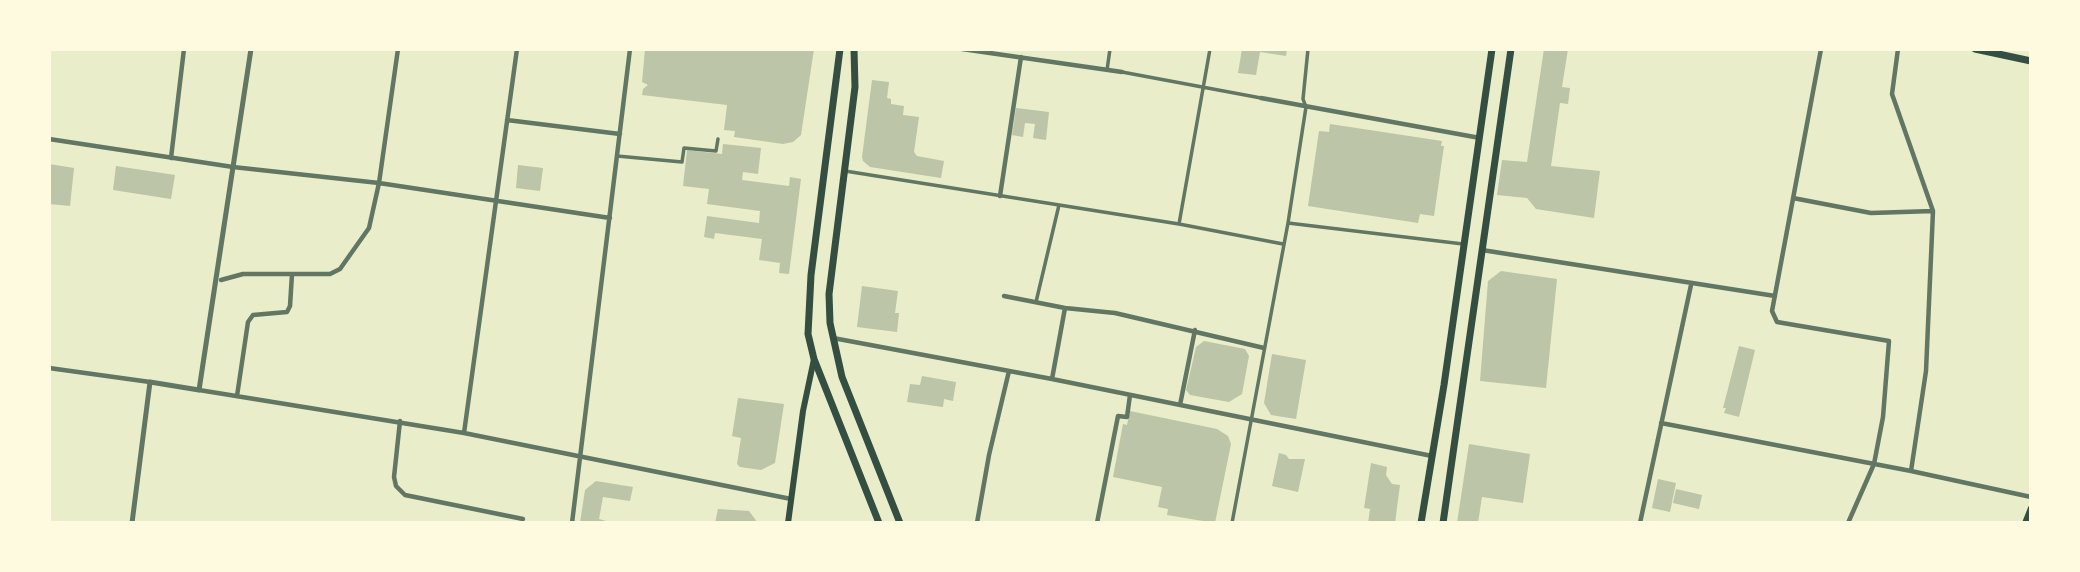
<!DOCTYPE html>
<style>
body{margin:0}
#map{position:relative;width:2080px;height:572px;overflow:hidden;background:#e9edc9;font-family:"Exo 2",sans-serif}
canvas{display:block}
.frame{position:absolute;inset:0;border:51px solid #fefae0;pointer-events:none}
</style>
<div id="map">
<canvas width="2080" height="572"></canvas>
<div class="frame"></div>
</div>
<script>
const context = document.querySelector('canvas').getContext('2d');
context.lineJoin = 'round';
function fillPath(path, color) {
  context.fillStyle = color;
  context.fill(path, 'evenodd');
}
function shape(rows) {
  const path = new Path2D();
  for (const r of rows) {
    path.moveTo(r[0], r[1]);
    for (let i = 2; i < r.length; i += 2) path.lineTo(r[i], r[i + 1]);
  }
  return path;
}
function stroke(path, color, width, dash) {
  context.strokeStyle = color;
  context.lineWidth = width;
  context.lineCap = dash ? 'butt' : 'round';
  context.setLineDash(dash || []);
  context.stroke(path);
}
fillPath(shape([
 [645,49,814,49,801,135,793,142,783,144,734,137,735,131,724,130,727,105,642,95,643,89,648,85,642,82],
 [1242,49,1287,49,1286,56,1260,52,1256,75,1238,73],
 [1544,49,1568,49,1562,87,1570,88,1568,104,1560,103,1551,166,1600,171,1594,218,1536,209,1527,198,1497,195,1502,160,1527,162],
 [872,80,889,82,887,98,891,99,891,104,904,106,903,115,919,117,914,152,917,156,944,161,941,178,870,167,863,161,862,157],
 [1016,108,1049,112,1046,140,1033,138,1035,124,1025,123,1023,137,1012,135],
 [1330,124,1442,141,1441,146,1444,146,1434,216,1420,214,1418,223,1308,206,1319,131,1329,132],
 [723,144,761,148,758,174,743,172,742,180,789,186,790,177,801,179,789,274,779,273,780,263,759,260,762,239,715,233,714,239,704,237,707,216,759,223,760,211,707,204,709,189,683,186,687,150,722,154],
 [49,164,74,168,70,206,49,204],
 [518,165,543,168,540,191,516,188],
 [116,166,175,175,171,199,113,190],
 [1501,271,1557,279,1546,388,1480,381,1488,281],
 [862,286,898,291,895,313,899,313,897,332,857,327],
 [1204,341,1245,349,1249,356,1242,394,1229,402,1190,395,1186,390,1196,347],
 [1739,346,1755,350,1739,417,1724,413,1726,408,1723,408],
 [1272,354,1306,360,1296,419,1271,415,1264,403],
 [922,376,956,382,953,401,944,399,943,407,907,402,910,384,920,385],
 [738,398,784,404,775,463,761,470,740,467,737,464,741,438,732,436],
 [1130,411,1217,429,1228,436,1231,444,1215,523,1167,515,1168,509,1158,507,1162,487,1113,477,1123,424,1127,425],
 [1469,444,1530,454,1523,503,1482,497,1478,523,1457,523],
 [1279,453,1286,455,1289,459,1305,459,1298,492,1272,486],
 [1371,463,1387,467,1386,475,1392,484,1400,485,1395,523,1368,523,1370,509,1364,508],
 [1658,479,1676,483,1670,512,1652,508],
 [596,481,633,487,630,501,603,497,599,519,613,523,580,523,585,490],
 [1676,489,1702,495,1699,509,1673,503],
 [718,509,749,511,758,523,715,523]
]), '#bcc5a7');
stroke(shape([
 [1107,70,1110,49],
 [1122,72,1261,98],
 [617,156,682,162,684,148,716,151,718,139],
 [845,171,1179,224,1283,244],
 [1288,223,1463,244],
 [1179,224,1210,49],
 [1036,302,1059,205],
 [1232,523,1288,223,1306,107,1303,99,1308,49]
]), '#617663', 3.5);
stroke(shape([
 [962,49,1122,72],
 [1821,49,1772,311,1777,322,1889,341,1883,417,1874,464,1848,523],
 [1898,49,1892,94,1933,211,1926,371,1911,471],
 [1261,98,1480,138],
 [507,120,620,134],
 [49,139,233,167,379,183,610,218],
 [171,158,184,49],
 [1000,196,1021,57],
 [1793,198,1871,213,1933,211],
 [1482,250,1775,296],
 [221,280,243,274,330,274,340,269,369,228,379,183,398,49],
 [1004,296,1065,308,1115,313,1264,348],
 [833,338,1052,379,1432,456],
 [49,368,150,382],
 [1052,379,1065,308],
 [199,390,464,433,791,499],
 [237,396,248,322,253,315,287,312,290,306,292,274],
 [1180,405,1195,330],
 [400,421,394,477,396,486,405,495,523,519],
 [1661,423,1911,471,2031,497],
 [464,433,517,49],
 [572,523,630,49],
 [977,523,989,455,1009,371],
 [1097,523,1118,416,1127,417,1130,395],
 [1640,523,1691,285]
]), '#617663', 4.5);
stroke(shape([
 [132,523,150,382,199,390,251,49]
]), '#617663', 5);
stroke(shape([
 [788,523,803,411,814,359],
 [2025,523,2031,508]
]), '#344e41', 6);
stroke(shape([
 [840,49,811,275,808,334,814,359,879,523],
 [854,49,855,87,829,294,830,323,842,377,900,523],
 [1975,49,2031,61],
 [1421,523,1444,385,1492,49],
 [1443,523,1511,49]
]), '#344e41', 7);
</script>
